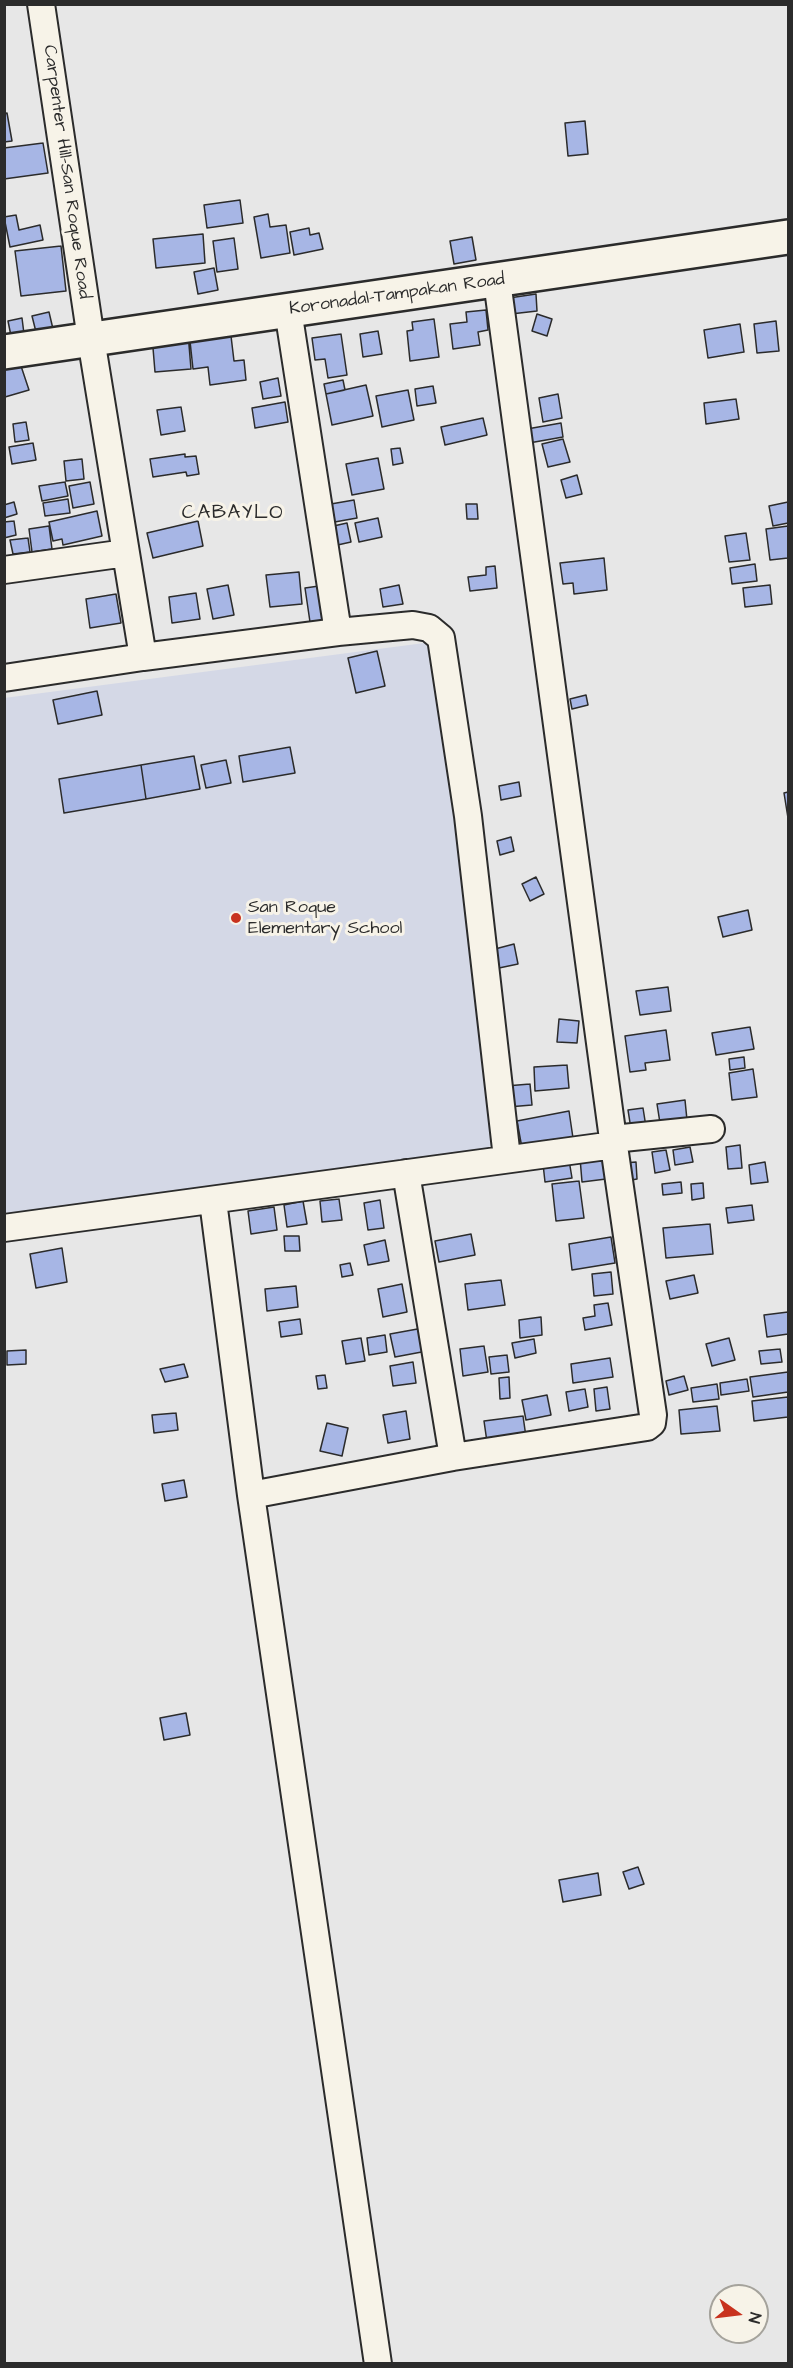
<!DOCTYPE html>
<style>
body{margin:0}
#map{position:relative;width:793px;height:2368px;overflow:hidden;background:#e7e7e7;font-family:"Architects Daughter",sans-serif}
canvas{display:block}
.frame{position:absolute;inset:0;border:6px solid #2b2b2b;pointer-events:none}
.north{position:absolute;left:709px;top:2284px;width:60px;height:60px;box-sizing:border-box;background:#f7f3e8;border:2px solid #a5a39c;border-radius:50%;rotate:104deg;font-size:16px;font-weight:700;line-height:24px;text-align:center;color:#2b2b2b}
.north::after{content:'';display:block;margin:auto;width:21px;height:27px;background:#c8321e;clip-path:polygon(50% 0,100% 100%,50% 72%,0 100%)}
</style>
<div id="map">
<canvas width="793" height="2368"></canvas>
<div class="frame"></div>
<div class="north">N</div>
</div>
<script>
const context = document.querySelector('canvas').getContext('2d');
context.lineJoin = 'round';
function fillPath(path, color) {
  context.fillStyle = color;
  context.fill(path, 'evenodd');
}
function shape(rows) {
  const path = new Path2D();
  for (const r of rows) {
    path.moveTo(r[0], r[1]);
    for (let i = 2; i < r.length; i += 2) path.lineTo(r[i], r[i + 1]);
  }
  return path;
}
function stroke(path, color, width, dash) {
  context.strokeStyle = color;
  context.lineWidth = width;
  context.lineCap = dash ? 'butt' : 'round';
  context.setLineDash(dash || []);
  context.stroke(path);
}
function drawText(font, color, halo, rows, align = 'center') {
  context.font = font + ' "Architects Daughter",sans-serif';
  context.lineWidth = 6;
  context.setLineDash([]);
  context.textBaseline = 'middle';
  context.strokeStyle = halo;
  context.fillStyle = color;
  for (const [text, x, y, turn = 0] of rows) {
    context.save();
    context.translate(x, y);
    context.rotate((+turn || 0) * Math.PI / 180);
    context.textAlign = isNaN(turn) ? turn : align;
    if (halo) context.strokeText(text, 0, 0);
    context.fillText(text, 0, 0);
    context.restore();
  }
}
fillPath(shape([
 [432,642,497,1139,479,1157,5,1215,4,698]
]), '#d4d8e6');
const building = shape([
 [7,113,12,141,4,142,4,114,7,113],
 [585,121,588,154,568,156,565,123,585,121],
 [43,143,48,173,4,179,4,148,43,143],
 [240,200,243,223,207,228,204,205,240,200],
 [268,214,270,227,286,225,290,253,261,258,254,217,268,214],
 [16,215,19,230,40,225,43,240,10,247,4,217,16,215],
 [309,228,310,235,319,233,323,249,294,255,290,232,309,228],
 [203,234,205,263,156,268,153,239,203,234],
 [472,237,476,260,454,264,450,241,472,237],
 [234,238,238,269,217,272,213,241,234,238],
 [61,246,66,291,21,296,15,251,61,246],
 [214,268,218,290,198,294,194,272,214,268],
 [536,294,537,311,511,314,509,298,536,294],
 [486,310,488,330,478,332,480,345,453,349,450,324,467,322,466,312,486,310],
 [49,312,53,329,36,332,32,316,49,312],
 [537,314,552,319,547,336,532,331,537,314],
 [22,318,24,334,11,336,8,321,22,318],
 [434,319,439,357,410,361,407,331,413,330,412,322,434,319],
 [776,321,779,351,757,353,754,324,776,321],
 [740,324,744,352,708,358,704,330,740,324],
 [378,331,382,354,363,357,360,334,378,331],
 [188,333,191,369,155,372,152,336,188,333],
 [341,334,347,375,328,378,325,359,315,360,312,338,341,334],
 [231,336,234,361,244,360,246,380,210,385,208,367,193,369,190,341,231,336],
 [19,360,29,390,5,397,4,364,19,360],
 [278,378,281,396,263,399,260,382,278,378],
 [343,380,345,390,326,394,324,384,343,380],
 [366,385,373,416,332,425,326,394,366,385],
 [433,386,436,403,417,406,415,389,433,386],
 [408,390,414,420,382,427,376,396,408,390],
 [558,394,562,418,543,422,539,398,558,394],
 [736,399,739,419,706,424,704,403,736,399],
 [285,402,288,422,255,428,252,408,285,402],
 [181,407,185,431,161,435,157,410,181,407],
 [483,418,487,435,445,445,441,427,483,418],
 [26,422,29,440,15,442,13,424,26,422],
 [561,423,563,437,529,443,527,429,561,423],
 [563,439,570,462,548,467,542,444,563,439],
 [33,443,36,460,12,464,9,447,33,443],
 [400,448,403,463,393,465,391,449,400,448],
 [185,454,185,457,196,456,199,474,187,476,186,472,153,477,150,459,185,454],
 [378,458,384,489,352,495,346,464,378,458],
 [82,459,84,479,66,481,64,461,82,459],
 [577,475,582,494,566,498,561,480,577,475],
 [65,482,68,496,42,501,39,486,65,482],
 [90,482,94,504,73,508,69,486,90,482],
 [68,499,70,513,45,516,43,503,68,499],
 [354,500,357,518,329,523,325,505,354,500],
 [14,502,17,514,4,518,4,505,14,502],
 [788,502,788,523,773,526,769,506,788,502],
 [466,504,477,504,478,519,467,519,466,504],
 [97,511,102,536,63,545,62,539,53,541,49,522,97,511],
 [378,518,382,537,359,542,355,523,378,518],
 [14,521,16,535,4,538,4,522,14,521],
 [198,521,203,546,153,558,147,533,198,521],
 [347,523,351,542,333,546,329,527,347,523],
 [49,526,52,549,32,552,29,529,49,526],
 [788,526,788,558,770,560,766,529,788,526],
 [746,533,750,560,729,562,725,536,746,533],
 [28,538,30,552,13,554,10,540,28,538],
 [604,558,607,590,574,594,573,583,563,584,560,563,604,558],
 [755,564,757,581,732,584,730,568,755,564],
 [495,566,497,588,470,591,468,577,486,575,486,567,495,566],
 [299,572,302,604,270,607,266,575,299,572],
 [228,585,234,615,213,619,207,589,228,585],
 [326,585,330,619,310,622,305,588,326,585],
 [399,585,403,604,383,607,380,589,399,585],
 [770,585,772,604,745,607,743,588,770,585],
 [196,593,200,619,172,623,169,597,196,593],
 [116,594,121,623,90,628,86,599,116,594],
 [377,651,385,686,356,693,348,658,377,651],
 [97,691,102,715,58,724,53,700,97,691],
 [586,695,588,705,572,709,570,699,586,695],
 [290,747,295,773,243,782,239,756,290,747],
 [194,756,200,789,146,799,141,765,194,756],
 [226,760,231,783,206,788,201,765,226,760],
 [141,765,146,799,64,813,59,779,141,765],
 [519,782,521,796,501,800,499,786,519,782],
 [788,792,788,818,784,793,788,792],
 [511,837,514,851,500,855,497,841,511,837],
 [536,877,544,894,530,901,522,884,536,877],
 [748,910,752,930,723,937,718,917,748,910],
 [514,944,518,964,499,968,495,949,514,944],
 [668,987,671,1011,640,1015,636,991,668,987],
 [559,1019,579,1021,577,1043,557,1042,559,1019],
 [750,1027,754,1049,716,1055,712,1033,750,1027],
 [666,1030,670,1060,645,1063,646,1070,630,1072,625,1036,666,1030],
 [744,1057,745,1068,730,1070,729,1059,744,1057],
 [567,1065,569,1088,535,1091,534,1067,567,1065],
 [753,1069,757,1097,732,1100,729,1073,753,1069],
 [530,1084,532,1105,508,1107,506,1086,530,1084],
 [685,1100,687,1120,660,1123,657,1104,685,1100],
 [643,1108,646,1127,631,1129,628,1110,643,1108],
 [569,1111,573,1138,522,1148,517,1121,569,1111],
 [740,1145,742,1168,728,1169,726,1147,740,1145],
 [690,1147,693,1162,675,1165,673,1150,690,1147],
 [666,1150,670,1170,655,1173,652,1152,666,1150],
 [603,1155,606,1179,582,1182,580,1158,603,1155],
 [569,1160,572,1178,545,1182,543,1164,569,1160],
 [636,1162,637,1179,626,1181,624,1163,636,1162],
 [765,1162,768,1182,751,1184,749,1165,765,1162],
 [579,1181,584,1218,556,1221,552,1184,579,1181],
 [681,1182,682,1193,663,1195,662,1184,681,1182],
 [703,1183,704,1198,692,1200,691,1184,703,1183],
 [339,1199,342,1220,322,1222,320,1201,339,1199],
 [380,1200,384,1228,368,1230,364,1203,380,1200],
 [303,1201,307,1224,287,1227,284,1205,303,1201],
 [752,1205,754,1220,728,1223,726,1208,752,1205],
 [274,1207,277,1230,251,1234,248,1211,274,1207],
 [710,1224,713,1254,666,1258,663,1228,710,1224],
 [471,1234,475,1255,439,1262,435,1241,471,1234],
 [284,1236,299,1236,300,1251,285,1251,284,1236],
 [611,1237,615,1263,572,1270,569,1244,611,1237],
 [385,1240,389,1261,368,1265,364,1245,385,1240],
 [62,1248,67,1282,36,1288,30,1254,62,1248],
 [350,1263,353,1275,342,1277,340,1265,350,1263],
 [611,1272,613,1294,594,1296,592,1274,611,1272],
 [694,1275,698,1293,670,1299,666,1281,694,1275],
 [501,1280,505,1305,468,1310,465,1284,501,1280],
 [402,1284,407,1312,383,1317,378,1289,402,1284],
 [296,1286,298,1307,267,1311,265,1289,296,1286],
 [608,1303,612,1325,585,1330,583,1318,595,1316,594,1305,608,1303],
 [788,1312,788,1334,767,1337,764,1315,788,1312],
 [541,1317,542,1335,520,1338,519,1320,541,1317],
 [300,1319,302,1334,281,1337,279,1322,300,1319],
 [423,1328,427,1351,395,1357,390,1334,423,1328],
 [385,1335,387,1352,369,1355,367,1338,385,1335],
 [361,1338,365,1361,346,1364,342,1341,361,1338],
 [729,1338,735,1360,712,1366,706,1344,729,1338],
 [534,1339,536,1353,515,1358,512,1343,534,1339],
 [484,1346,488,1372,463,1376,460,1349,484,1346],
 [780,1349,782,1362,761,1364,759,1351,780,1349],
 [26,1350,26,1364,7,1365,7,1351,26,1350],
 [507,1355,509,1372,491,1374,489,1357,507,1355],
 [610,1358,613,1377,573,1383,571,1364,610,1358],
 [413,1362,416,1383,393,1386,390,1366,413,1362],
 [184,1364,188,1377,165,1382,160,1369,184,1364],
 [788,1372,788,1392,753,1397,750,1377,788,1372],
 [325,1375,327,1388,318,1389,316,1376,325,1375],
 [684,1376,688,1390,669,1395,666,1381,684,1376],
 [509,1377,510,1398,500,1399,499,1378,509,1377],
 [747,1379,749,1391,721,1395,720,1383,747,1379],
 [717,1384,719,1399,693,1402,691,1388,717,1384],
 [607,1387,610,1409,596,1411,594,1389,607,1387],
 [585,1389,588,1407,569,1411,566,1392,585,1389],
 [547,1395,551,1415,526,1420,522,1400,547,1395],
 [788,1397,788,1417,754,1421,752,1401,788,1397],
 [717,1406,720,1431,681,1434,679,1410,717,1406],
 [406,1411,410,1439,388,1443,383,1415,406,1411],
 [176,1413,178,1430,154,1433,152,1415,176,1413],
 [523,1416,526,1437,487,1442,484,1421,523,1416],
 [327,1423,348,1428,342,1456,320,1451,327,1423],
 [184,1480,187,1497,165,1501,162,1484,184,1480],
 [186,1713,190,1735,164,1740,160,1718,186,1713],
 [638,1867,644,1884,629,1889,623,1872,638,1867],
 [598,1873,601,1895,563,1902,559,1880,598,1873]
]);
fillPath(building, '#a7b6e5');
stroke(building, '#2b2b2b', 1.5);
const minor = shape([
 [41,4,91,339,143,657],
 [288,310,338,632],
 [4,570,126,553],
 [4,678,143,657,338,632,413,625,429,628,441,638,468,816,507,1158],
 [613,1139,711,1129],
 [406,1173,453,1457],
 [213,1201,251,1495,378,2364],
 [4,1228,614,1145],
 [251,1495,453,1457,647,1427,652,1423,653,1415,613,1139,497,281]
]);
const major = shape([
 [4,352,788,237]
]);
stroke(minor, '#2b2b2b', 30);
stroke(major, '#2b2b2b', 38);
stroke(minor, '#f7f3e8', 26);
stroke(major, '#f7f3e8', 33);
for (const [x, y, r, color] of [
 [236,918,6,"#c8321e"]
]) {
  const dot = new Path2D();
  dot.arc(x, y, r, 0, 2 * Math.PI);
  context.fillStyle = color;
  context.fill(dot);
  stroke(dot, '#f7f3e8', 2);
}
drawText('18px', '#2b2b2b', '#f7f3e8', [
 ["Carpenter Hill-San Roque Road",66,172,82],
 ["Koronadal-Tampakan Road",397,295,-8]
]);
drawText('18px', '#2b2b2b', '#f7f3e8', [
 ["San Roque",248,908],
 ["Elementary School",248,929]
], 'left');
context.letterSpacing = '1.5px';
drawText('20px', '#2b2b2b', '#f7f3e8', [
 ["CABAYLO",233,514]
]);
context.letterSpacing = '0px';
</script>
